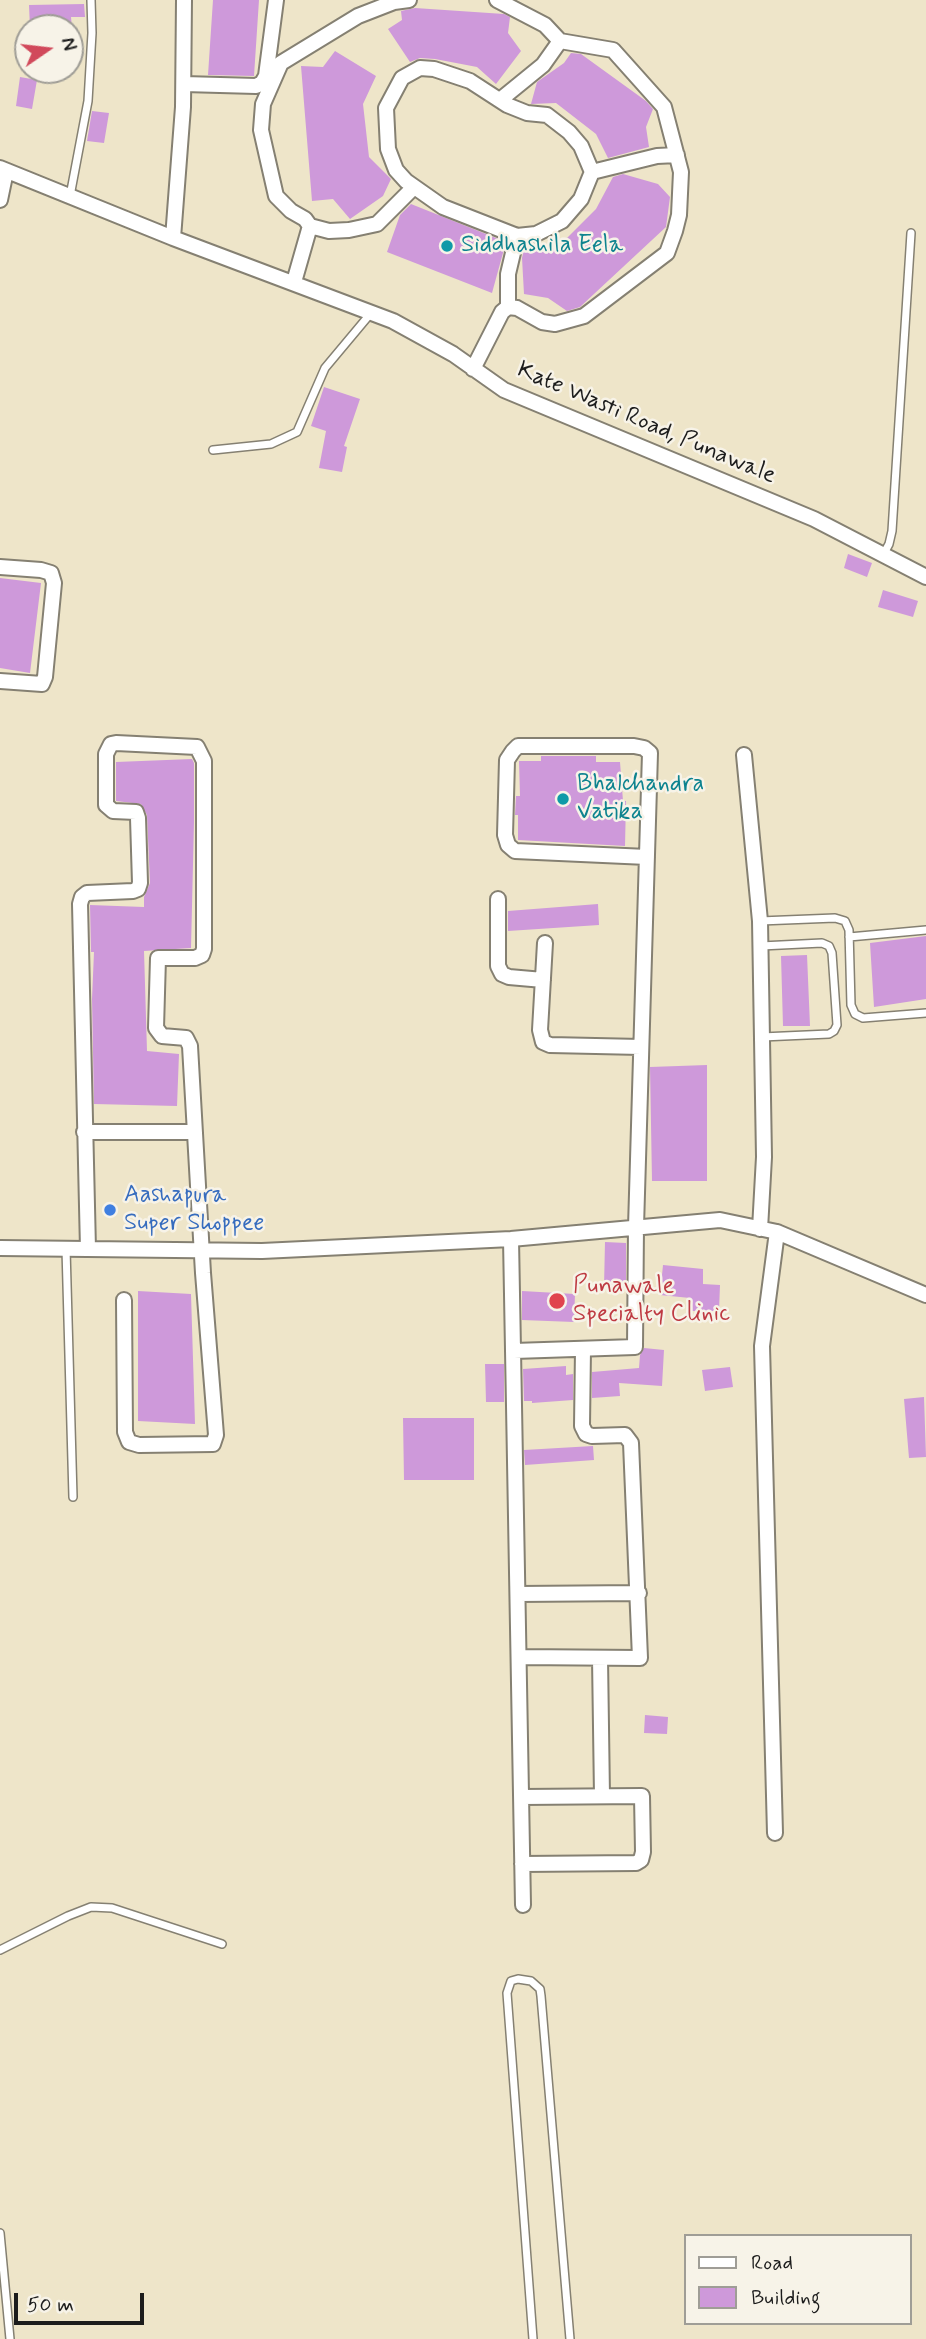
<!DOCTYPE html>
<style>
body{margin:0}
#map{position:relative;width:926px;height:2339px;overflow:hidden;background:#eee5c9;font-family:Mynerve,sans-serif}
canvas{display:block}
.legend{position:absolute;left:684px;top:2234px;width:228px;height:91px;box-sizing:border-box;background:#f7f3e8;border:2px solid #9f9d96;margin:0;padding:9px 12px;list-style:none;font-size:21px;color:#1c1c1c}
.legend li{display:flex;align-items:center;gap:14px;height:35px}
.legend b{width:35px;border:2px solid #9f9d96}
.north{position:absolute;left:14px;top:14px;width:70px;height:70px;box-sizing:border-box;background:#f7f3e8;border:2px solid #9f9d96;border-radius:50%;rotate:76deg;font-size:19px;font-weight:700;line-height:28px;text-align:center;color:#1c1c1c}
.north::after{content:'';display:block;margin:auto;width:24px;height:32px;background:#d1495b;clip-path:polygon(50% 0,100% 100%,50% 72%,0 100%)}
.scale{position:absolute;left:14px;top:2293px;width:130px;height:32px;box-sizing:border-box;border:4px solid #1c1c1c;border-top:0;padding-left:9px;font-size:21px;line-height:24px;white-space:nowrap;color:#1c1c1c;-webkit-text-stroke:5px #f7f3e8;paint-order:stroke}
</style>
<div id="map">
<canvas width="926" height="2339"></canvas>
<ul class="legend">
<li><b style="height:9px;background:#fff"></b>Road</li>
<li><b style="height:19px;background:#ce99da"></b>Building</li>
</ul>
<div class="north">N</div>
<div class="scale">50 m</div>
</div>
<script>
const context = document.querySelector('canvas').getContext('2d');
context.lineJoin = 'round';
function fillPath(path, color) {
  context.fillStyle = color;
  context.fill(path, 'evenodd');
}
function shape(rows) {
  const path = new Path2D();
  for (const r of rows) {
    path.moveTo(r[0], r[1]);
    for (let i = 2; i < r.length; i += 2) path.lineTo(r[i], r[i + 1]);
  }
  return path;
}
function stroke(path, color, width, dash) {
  context.strokeStyle = color;
  context.lineWidth = width;
  context.lineCap = dash ? 'butt' : 'round';
  context.setLineDash(dash || []);
  context.stroke(path);
}
function drawText(font, color, halo, rows, align = 'center') {
  context.font = font + ' Mynerve,sans-serif';
  context.lineWidth = 5;
  context.setLineDash([]);
  context.textBaseline = 'middle';
  context.strokeStyle = halo;
  context.fillStyle = color;
  for (const [text, x, y, turn = 0] of rows) {
    context.save();
    context.translate(x, y);
    context.rotate((+turn || 0) * Math.PI / 180);
    context.textAlign = isNaN(turn) ? turn : align;
    if (halo) context.strokeText(text, 0, 0);
    context.fillText(text, 0, 0);
    context.restore();
  }
}
fillPath(shape([
 [213,0,259,0,254,76,208,75],
 [84,4,85,17,71,17,72,28,30,28,29,5],
 [415,8,504,14,510,17,508,33,521,51,496,84,477,67,435,59,420,58,410,62,388,29,402,20,401,11],
 [335,51,376,76,363,104,369,157,391,179,383,196,350,219,333,199,312,201,301,66,323,67],
 [571,53,581,54,646,101,653,109,646,127,649,147,608,158,596,134,556,103,531,104,537,82,564,63],
 [20,77,37,80,32,109,16,106],
 [92,111,109,113,104,143,87,141],
 [623,174,658,184,670,197,666,227,580,307,567,311,548,298,524,294,522,258,525,245,557,248,596,209,613,177],
 [411,204,506,242,492,293,387,252,400,215],
 [324,387,360,399,344,446,347,447,342,472,319,468,326,431,311,426],
 [848,554,872,563,867,577,844,568],
 [0,578,41,583,30,673,0,668],
 [883,590,918,601,913,617,878,607],
 [541,756,596,756,596,762,620,762,623,801,626,801,625,846,518,840,518,815,515,815,516,796,520,796,519,761,541,761],
 [192,759,194,763,194,822,191,948,144,951,147,1051,179,1054,177,1106,94,1104,92,999,94,952,91,952,90,905,144,907,144,897,150,883,147,815,141,804,116,801,116,762],
 [598,904,599,925,508,931,508,911],
 [926,936,926,999,874,1007,870,943],
 [807,955,810,1026,783,1026,781,956],
 [707,1065,707,1181,652,1181,650,1067],
 [605,1242,626,1243,626,1288,604,1287],
 [663,1265,703,1269,703,1284,720,1285,719,1311,690,1311,690,1298,660,1295],
 [138,1291,191,1294,195,1424,138,1421],
 [522,1291,575,1294,574,1322,522,1320],
 [644,1348,664,1350,662,1386,619,1383,620,1396,592,1398,592,1372,639,1368,640,1355],
 [485,1364,504,1364,504,1402,486,1402],
 [566,1366,566,1375,573,1374,573,1400,532,1403,532,1401,524,1401,523,1369],
 [730,1367,733,1387,705,1391,702,1370],
 [924,1397,926,1457,909,1458,904,1399],
 [403,1418,474,1418,474,1480,404,1480],
 [593,1446,594,1460,525,1465,524,1450],
 [645,1715,668,1717,667,1734,644,1733]
]), '#ce99da');
const lane = shape([
 [70,196,88,101,92,33,91,0],
 [213,450,271,444,297,432,325,368,371,313],
 [883,555,889,544,892,531,911,233],
 [760,921,835,918,845,921,849,930,851,1005,855,1014,863,1018,926,1013],
 [849,937,926,930],
 [761,946,822,943,829,946,832,953,837,1025,834,1031,829,1034,762,1037],
 [66,1249,73,1497],
 [0,1950,68,1916,91,1907,112,1908,222,1944],
 [0,2233,10,2339],
 [533,2339,507,1993,511,1981,518,1979,531,1981,540,1989,541,1996,570,2339]
]);
const street = shape([
 [409,0,394,2,358,16,281,63,263,104,261,130,276,196,291,211,305,219,310,226,329,231,349,230,377,224,414,187],
 [497,0,545,25,560,41,613,50,664,107,681,172,679,215,675,231,667,253,584,316,555,324,542,322,517,308,508,307],
 [420,68,434,69,470,81,507,105,527,113,547,115,569,132,581,146,592,172,581,199,562,221,536,234,517,236,443,207,406,181,396,170,388,149,386,108,402,78,420,68],
 [184,84,256,86,262,83,266,76,276,0],
 [500,100,543,65,560,41],
 [0,168,173,238,393,321,453,354,504,390,814,519,926,577],
 [592,172,657,156,677,155],
 [0,200,6,171],
 [173,238,183,107,184,0],
 [294,282,310,226],
 [473,369,502,312,508,307,508,274,517,236],
 [0,567,41,570,51,573,54,583,45,677,42,684,0,681],
 [744,755,760,921,764,1157,760,1229],
 [498,899,498,966,502,974,509,977,543,980],
 [545,943,540,1030,543,1042,550,1045,641,1047],
 [84,1132,195,1132],
 [511,1239,523,1905],
 [0,1248,262,1251,511,1239,720,1220,777,1232,926,1295],
 [88,1249,80,904,82,897,87,893,133,891,138,889,140,883,138,818,136,812,113,811,106,805,106,754,111,744,116,743,197,747,204,761,204,949,202,955,195,958,158,958,156,1028,162,1036,186,1038,190,1046,203,1273,216,1435,213,1444,139,1445,129,1442,125,1432,124,1300],
 [514,1351,635,1347,636,1227,650,753,644,748,634,746,518,746,513,751,507,760,505,835,508,845,515,851,647,857],
 [518,1594,639,1593],
 [519,1657,640,1658,631,1443,625,1435,592,1436,586,1434,582,1426,583,1349],
 [600,1658,602,1796],
 [522,1797,642,1796,643,1852,641,1860,636,1863,522,1864],
 [775,1833,762,1346,777,1232]
]);
stroke(lane, '#858072', 10);
stroke(street, '#858072', 18);
stroke(lane, '#fff', 7);
stroke(street, '#fff', 14);
for (const [x, y, r, color] of [
 [447,246,7,"#0f9aa8"],
 [563,799,7,"#0f9aa8"],
 [110,1210,7,"#3f7fe0"],
 [557,1301,9,"#e0444e"]
]) {
  const dot = new Path2D();
  dot.arc(x, y, r, 0, 2 * Math.PI);
  context.fillStyle = color;
  context.fill(dot);
  stroke(dot, '#f7f3e8', 2.5);
}
drawText('24px', '#0d838f', '#f7f3e8', [
 ["Siddhashila Eela",461,246],
 ["Bhalchandra",577,785],
 ["Vatika",577,813]
], 'left');
drawText('24px', '#1c1c1c', '#f7f3e8', [
 ["Kate Wasti Road, Punawale",646,424,23]
]);
drawText('24px', '#366cbe', '#f7f3e8', [
 ["Aashapura",124,1196],
 ["Super Shoppee",124,1224]
], 'left');
drawText('24px', '#be3a42', '#f7f3e8', [
 ["Punawale",573,1287],
 ["Specialty Clinic",573,1315]
], 'left');
</script>
